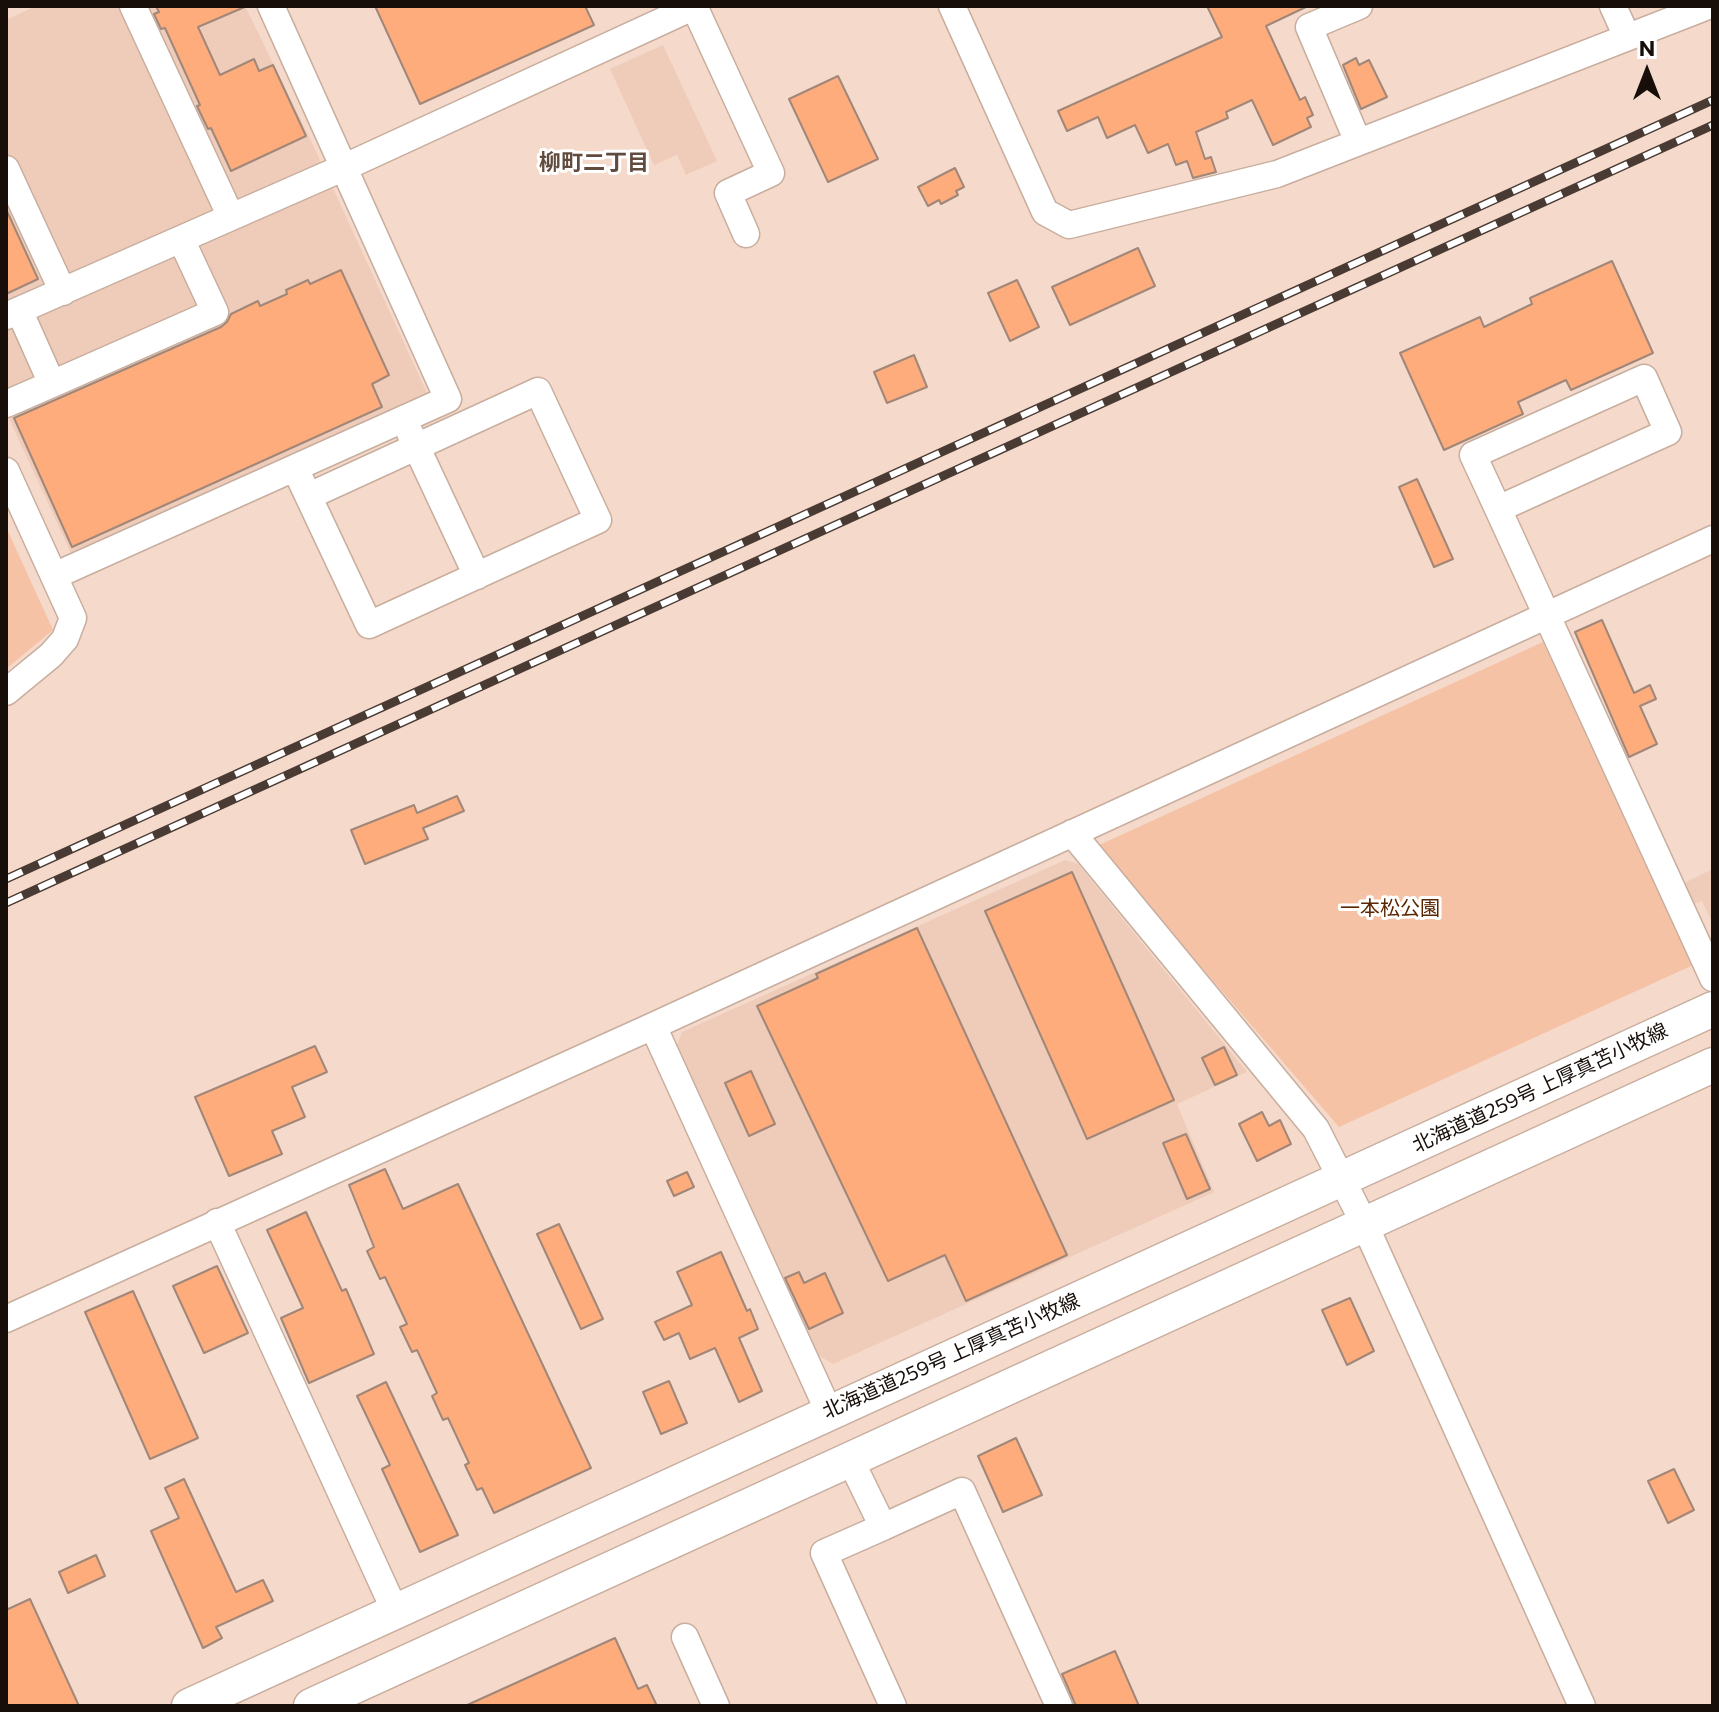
<!DOCTYPE html>
<meta charset="utf-8">
<style>
body{margin:0}
#map{position:relative;width:1719px;height:1712px;overflow:hidden;background:#f5d9ca;font-family:Commissioner,sans-serif}
canvas{display:block}
.frame{position:absolute;inset:0;border:8px solid #170e09;pointer-events:none}
.north{position:absolute;left:1607px;top:32px;width:80px;height:80px;-webkit-text-stroke:6px #fff;paint-order:stroke;rotate:0deg;font-size:22px;font-weight:700;line-height:32px;text-align:center;color:#170e09}
.north::after{content:'';display:block;margin:auto;width:28px;height:36px;background:#170e09;clip-path:polygon(50% 0,100% 100%,50% 72%,0 100%)}
</style>
<div id="map">
<canvas width="1719" height="1712"></canvas>
<div class="frame"></div>
<div class="north">N</div>
</div>
<script>
const context = document.querySelector('canvas').getContext('2d');
context.lineJoin = 'round';
function fillPath(path, color) {
  context.fillStyle = color;
  context.fill(path, 'evenodd');
}
function shape(rows) {
  const path = new Path2D();
  for (const r of rows) {
    path.moveTo(r[0], r[1]);
    for (let i = 2; i < r.length; i += 2) path.lineTo(r[i], r[i + 1]);
  }
  return path;
}
function stroke(path, color, width, dash) {
  context.strokeStyle = color;
  context.lineWidth = width;
  context.lineCap = dash ? 'butt' : 'round';
  context.setLineDash(dash || []);
  context.stroke(path);
}
function drawText(font, color, halo, rows, align = 'center') {
  context.font = font + ' Commissioner,"Noto Sans JP",sans-serif';
  context.lineWidth = 6;
  context.setLineDash([]);
  context.textBaseline = 'middle';
  context.strokeStyle = halo;
  context.fillStyle = color;
  for (const [text, x, y, turn = 0] of rows) {
    context.save();
    context.translate(x, y);
    context.rotate((+turn || 0) * Math.PI / 180);
    context.textAlign = isNaN(turn) ? turn : align;
    if (halo) context.strokeText(text, 0, 0);
    context.fillText(text, 0, 0);
    context.restore();
  }
}
fillPath(shape([
 [36,6,245,6,313,145,428,395,71,553,6,412,6,20],
 [663,45,717,161,686,175,677,155,654,165,610,69],
 [1065,860,1078,864,1247,1072,1177,1104,1214,1192,833,1364,818,1355,677,1045,682,1032],
 [1713,869,1713,924,1702,901,1694,904,1684,883]
]), '#efccb9');
fillPath(shape([
 [6,527,53,630,6,669],
 [1543,642,1693,965,1339,1127,1097,846]
]), '#f6c2a6');
const building = shape([
 [156,6,247,6,198,27,220,75,254,59,259,71,273,65,306,136,231,171,211,128,208,129,197,106,200,105,165,28,161,29,154,14,159,12,156,6],
 [375,6,585,6,594,25,420,104,375,6],
 [1207,6,1308,6,1266,26,1300,100,1305,97,1313,115,1307,118,1311,127,1273,145,1252,100,1226,112,1228,118,1196,132,1205,159,1211,157,1216,172,1193,178,1187,161,1176,165,1168,144,1148,153,1135,125,1107,138,1098,117,1067,131,1058,111,1222,37,1207,6],
 [1356,58,1359,65,1369,60,1387,97,1361,109,1343,65,1356,58],
 [838,76,878,159,828,182,789,99,838,76],
 [955,168,964,187,956,191,958,195,941,204,939,200,928,206,918,187,955,168],
 [6,209,38,279,6,294,6,209],
 [1138,248,1155,286,1070,325,1052,287,1138,248],
 [1612,261,1653,353,1571,390,1566,380,1518,402,1523,414,1444,450,1400,353,1480,317,1484,327,1532,304,1530,298,1612,261],
 [341,270,389,375,372,384,382,407,72,547,14,418,221,327,227,322,231,314,258,301,260,306,287,294,286,290,308,280,310,284,341,270],
 [1017,280,1039,327,1010,341,988,293,1017,280],
 [914,355,927,387,887,403,874,372,914,355],
 [1417,479,1453,559,1434,567,1399,487,1417,479],
 [1602,620,1634,693,1650,685,1656,699,1640,706,1657,744,1629,757,1575,632,1602,620],
 [457,796,464,811,423,828,428,839,365,864,351,830,414,805,417,813,457,796],
 [1072,872,1174,1100,1087,1139,985,911,1072,872],
 [917,928,1067,1255,966,1301,945,1255,888,1281,757,1006,818,978,816,974,917,928],
 [315,1046,327,1072,292,1087,305,1117,272,1131,282,1154,229,1176,195,1097,315,1046],
 [1224,1047,1237,1075,1215,1085,1202,1058,1224,1047],
 [751,1071,775,1124,749,1136,725,1083,751,1071],
 [1262,1112,1269,1126,1280,1120,1291,1144,1257,1161,1239,1124,1262,1112],
 [1186,1134,1210,1189,1187,1199,1163,1143,1186,1134],
 [385,1169,403,1209,458,1184,591,1468,494,1513,482,1488,477,1490,465,1465,469,1463,448,1418,443,1420,432,1396,437,1393,417,1350,412,1352,400,1327,407,1324,385,1277,380,1279,367,1251,374,1247,349,1185,385,1169],
 [687,1172,694,1187,674,1196,667,1181,687,1172],
 [306,1212,342,1291,346,1289,374,1354,309,1383,281,1318,303,1308,267,1230,306,1212],
 [559,1224,603,1319,581,1329,537,1234,559,1224],
 [721,1252,747,1311,750,1309,758,1329,739,1338,762,1391,739,1402,715,1348,690,1359,679,1333,664,1340,655,1322,692,1305,677,1272,721,1252],
 [217,1266,248,1333,204,1353,173,1286,217,1266],
 [799,1272,804,1283,825,1273,843,1313,809,1329,785,1278,799,1272],
 [133,1291,198,1438,150,1459,85,1312,133,1291],
 [1350,1298,1374,1351,1347,1365,1322,1310,1350,1298],
 [669,1381,687,1423,661,1434,643,1392,669,1381],
 [386,1382,458,1535,420,1552,382,1469,390,1465,357,1396,386,1382],
 [1016,1438,1042,1495,1003,1512,978,1456,1016,1438],
 [1674,1469,1694,1510,1668,1523,1648,1481,1674,1469],
 [184,1479,236,1592,263,1580,273,1601,216,1627,222,1638,203,1648,151,1531,179,1518,165,1488,184,1479],
 [96,1555,105,1576,68,1593,59,1572,96,1555],
 [30,1599,79,1706,6,1706,6,1610,30,1599],
 [615,1638,638,1689,647,1685,657,1706,465,1706,615,1638],
 [1115,1651,1139,1706,1076,1706,1062,1674,1115,1651]
]);
fillPath(building, '#feac7c');
stroke(building, '#a08779', 2);
const minor = shape([
 [133,6,231,217],
 [694,6,771,173,728,193,746,234],
 [952,6,1045,212,1069,225,1277,174,1708,6],
 [1613,6,1627,37],
 [1358,142,1309,27,1359,6],
 [6,169,63,292],
 [6,316,345,167,695,6],
 [52,384,215,312,181,239],
 [6,404,52,384,19,310],
 [410,433,477,576],
 [295,468,369,625,598,520,538,391,309,496],
 [6,471,73,618,65,639,51,655,6,692],
 [1498,509,1473,455,1644,378,1668,432,1498,509,1713,978],
 [54,576,448,399,271,6],
 [1072,833,1316,1129,1364,1223,1582,1706],
 [653,1026,829,1412],
 [217,1222,395,1611],
 [6,1319,653,1026,1713,539],
 [850,1459,883,1527,824,1553,893,1706],
 [883,1527,962,1491,1059,1706],
 [685,1637,716,1706]
]);
const major = shape([
 [189,1706,1713,1009],
 [311,1706,1713,1065]
]);
stroke(minor, '#c8ae9f', 29);
stroke(major, '#c8ae9f', 37);
stroke(minor, '#fff', 26);
stroke(major, '#fff', 34);
const rail = shape([
 [6,879,1713,100],
 [6,903,1713,125]
]);
stroke(rail, '#493b34', 9);
stroke(rail, '#fff', 6, [18]);
drawText('20px', '#5a2702', '#fff', [
 ["一本松公園",1390,908]
]);
drawText('20px', '#170e09', '#fff', [
 ["北海道道259号 上厚真苫小牧線",1540,1088,-25],
 ["北海道道259号 上厚真苫小牧線",951,1356,-24]
]);
drawText('bold 22px', '#614b3e', '#fff', [
 ["柳町二丁目",594,163]
]);
</script>
